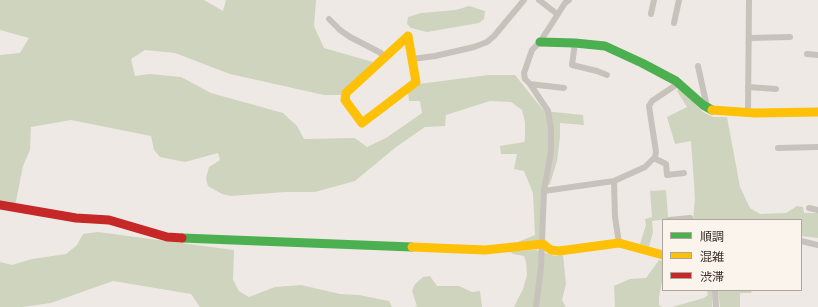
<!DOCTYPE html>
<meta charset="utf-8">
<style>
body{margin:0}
#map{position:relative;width:818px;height:307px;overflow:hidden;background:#eee9e4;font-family:Inter,"Noto Sans JP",sans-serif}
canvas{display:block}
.legend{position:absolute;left:662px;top:219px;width:140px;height:72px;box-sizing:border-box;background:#faf4ec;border:1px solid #ada59e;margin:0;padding:5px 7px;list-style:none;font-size:12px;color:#392f2a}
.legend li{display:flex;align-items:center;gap:8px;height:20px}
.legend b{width:20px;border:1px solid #ada59e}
</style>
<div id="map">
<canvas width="818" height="307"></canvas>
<ul class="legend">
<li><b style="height:5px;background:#4caf50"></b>順調</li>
<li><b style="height:5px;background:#ffc107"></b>混雑</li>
<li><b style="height:5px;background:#c62828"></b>渋滞</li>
</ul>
</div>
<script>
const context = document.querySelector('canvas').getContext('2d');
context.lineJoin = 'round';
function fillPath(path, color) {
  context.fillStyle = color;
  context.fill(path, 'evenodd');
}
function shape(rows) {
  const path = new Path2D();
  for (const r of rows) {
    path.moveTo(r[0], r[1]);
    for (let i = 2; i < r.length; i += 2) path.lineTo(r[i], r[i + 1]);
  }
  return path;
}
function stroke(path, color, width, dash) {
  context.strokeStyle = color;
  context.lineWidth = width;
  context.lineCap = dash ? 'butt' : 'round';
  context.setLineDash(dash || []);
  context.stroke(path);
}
fillPath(shape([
 [0,0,204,0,223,11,226,0,316,0,314,26,324,48,373,62,342,95,324,95,230,74,175,53,145,50,131,59,135,76,150,74,181,77,211,93,283,113,297,126,304,139,355,138,367,147,386,138,422,113,420,101,409,101,408,91,419,84,488,75,515,75,544,111,583,115,584,125,560,123,560,137,557,161,550,184,542,189,540,242,513,244,535,235,533,193,524,171,514,169,517,154,501,154,500,146,524,142,525,139,525,122,522,110,511,102,490,101,446,115,445,126,425,127,396,147,355,181,315,192,285,192,231,196,222,194,208,186,206,178,209,167,220,160,218,153,185,162,160,157,154,150,151,136,71,120,31,127,30,150,23,166,15,206,0,203,0,55,20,53,29,38,0,30],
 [469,6,485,11,484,19,479,23,427,32,411,28,407,24,408,17,421,13,456,10],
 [679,88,703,112,713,117,727,117,740,187,750,208,760,214,786,213,797,206,803,207,804,213,818,213,818,238,801,236,801,220,693,220,695,198,691,141,675,144,667,117,687,107,677,91],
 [666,190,668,217,666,219,652,221,653,232,649,247,640,244,646,225,645,219,652,217,650,191],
 [98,232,234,250,233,280,239,291,249,297,275,287,301,285,340,294,359,295,389,301,392,307,200,307,191,294,113,281,51,303,22,307,0,307,0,262,12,265,32,259,66,254,77,245,83,234],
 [536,250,555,256,563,255,566,284,562,300,566,307,514,307,523,289,527,275,526,262,524,256,513,254,510,251],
 [659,260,663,261,663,276,659,297,659,305,662,307,614,307,615,306,614,286,630,279,646,278],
 [430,276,437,286,459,286,472,292,480,291,482,307,414,307,417,306,412,291,415,284,423,277],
 [707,290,713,290,712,307,672,307,704,298,708,295],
 [718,290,752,290,751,293,740,293,740,307,720,307]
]), '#cfd4be');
stroke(shape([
 [539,0,557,14],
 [651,14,654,0],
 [329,19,340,30,350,37,381,53,383,59],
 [674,23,679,0],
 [749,38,790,37],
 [575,43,572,65,597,71,607,75],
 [807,54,818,55],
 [412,59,435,56,474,47,487,42,494,36,524,0],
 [698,66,707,107],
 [530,84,548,111,551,128,551,151,544,191,541,267,536,307],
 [748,87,776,89],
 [564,88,530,84,525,79,524,73,532,50,540,42,565,3,569,0],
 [748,112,749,0],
 [778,148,818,147],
 [654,158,666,164,667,175,684,173],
 [544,191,614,181],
 [809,208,818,210],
 [669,220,690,218],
 [801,241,818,245],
 [619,243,615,217,614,181,645,167,655,157,656,152,649,106,652,101,679,83],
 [715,290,716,307]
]), '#c8c2bc', 6);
stroke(shape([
 [540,42,575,43,605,46,642,63,676,81,703,105,712,110],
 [182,238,412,247]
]), '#4caf50', 9);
stroke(shape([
 [408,36,416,82,362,123,345,100,346,93,408,36],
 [712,110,755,113,818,112],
 [412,247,485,250,543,244,551,250,559,251,619,243,663,255]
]), '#ffc107', 9);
stroke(shape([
 [0,205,76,218,109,220,167,237,182,238]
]), '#c62828', 9);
</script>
